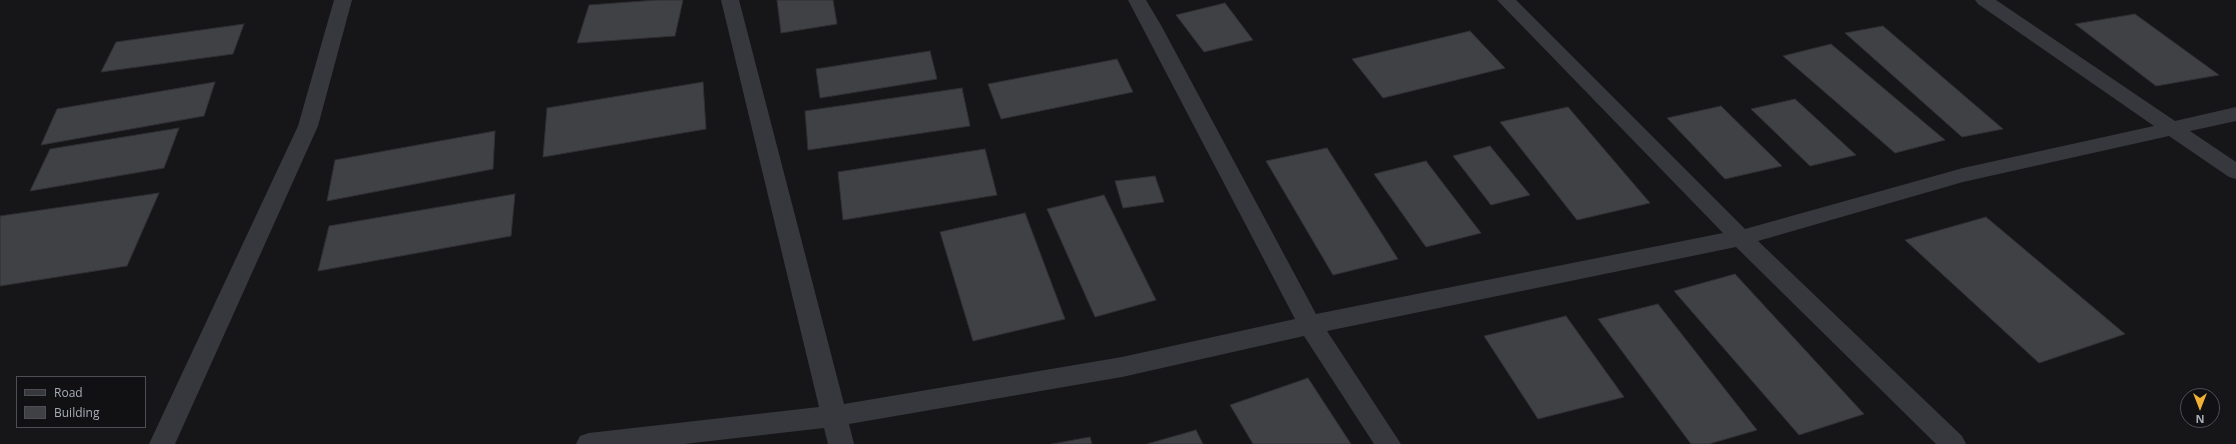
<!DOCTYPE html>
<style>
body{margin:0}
#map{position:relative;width:2236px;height:444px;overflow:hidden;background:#161618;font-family:"Open Sans",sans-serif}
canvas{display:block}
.legend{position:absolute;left:16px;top:376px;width:130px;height:52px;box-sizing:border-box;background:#111113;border:1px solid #4d4f55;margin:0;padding:5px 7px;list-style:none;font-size:12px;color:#a8adb8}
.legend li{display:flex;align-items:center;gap:8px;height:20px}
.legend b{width:20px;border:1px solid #4d4f55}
.north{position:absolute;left:2180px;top:388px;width:40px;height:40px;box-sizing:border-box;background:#111113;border:1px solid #4d4f55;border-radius:50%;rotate:180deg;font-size:11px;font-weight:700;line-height:16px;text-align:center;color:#a8adb8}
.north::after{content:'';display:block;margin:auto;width:14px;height:18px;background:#f2b134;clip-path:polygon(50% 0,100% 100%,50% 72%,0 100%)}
</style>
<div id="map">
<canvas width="2236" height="444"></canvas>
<ul class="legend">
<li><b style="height:5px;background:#37383d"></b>Road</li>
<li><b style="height:11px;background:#404145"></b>Building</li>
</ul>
<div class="north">N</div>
</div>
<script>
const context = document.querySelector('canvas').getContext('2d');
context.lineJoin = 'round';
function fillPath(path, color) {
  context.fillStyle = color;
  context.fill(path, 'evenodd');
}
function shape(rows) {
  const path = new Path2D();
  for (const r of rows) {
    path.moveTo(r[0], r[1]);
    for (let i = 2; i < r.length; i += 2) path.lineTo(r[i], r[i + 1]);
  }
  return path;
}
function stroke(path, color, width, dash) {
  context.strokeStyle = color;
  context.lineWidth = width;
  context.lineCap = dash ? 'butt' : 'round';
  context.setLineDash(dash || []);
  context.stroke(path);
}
const building = shape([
 [657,0,683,0,675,36,577,43,589,5,657,0],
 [777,0,833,0,837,24,781,33,777,0],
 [1225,3,1253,40,1204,52,1176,15,1225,3],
 [2135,14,2219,75,2156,86,2075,24,2135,14],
 [244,24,233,54,101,72,116,42,244,24],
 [1883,26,2003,129,1962,137,1845,33,1883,26],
 [1470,31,1505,68,1383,98,1352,59,1470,31],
 [1831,44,1945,140,1895,153,1783,56,1831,44],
 [930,51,937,79,820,98,816,69,930,51],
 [1117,59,1133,92,1001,119,988,84,1117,59],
 [215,82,204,116,41,145,57,109,215,82],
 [703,82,706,129,543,157,547,108,703,82],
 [962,88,970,126,808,150,805,111,962,88],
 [1795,99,1856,155,1810,166,1751,109,1795,99],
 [1721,106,1782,166,1725,179,1667,118,1721,106],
 [1568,107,1650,203,1577,220,1500,122,1568,107],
 [179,128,164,168,30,191,50,149,179,128],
 [495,131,493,169,327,201,335,160,495,131],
 [1490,146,1530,195,1491,205,1453,156,1490,146],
 [1327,148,1398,259,1333,275,1266,161,1327,148],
 [985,149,997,195,843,220,838,172,985,149],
 [1426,161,1481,233,1426,247,1374,174,1426,161],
 [1155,176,1164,202,1123,208,1115,181,1155,176],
 [159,193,127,266,0,286,0,216,159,193],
 [515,194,511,236,318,271,329,226,515,194],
 [1104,195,1156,300,1095,317,1047,209,1104,195],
 [1025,213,1065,319,973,341,940,232,1025,213],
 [1986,217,2125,334,2039,363,1905,240,1986,217],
 [1735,274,1864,414,1799,435,1674,291,1735,274],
 [1658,304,1757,430,1709,444,1691,444,1598,319,1658,304],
 [1566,316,1624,397,1538,419,1484,336,1566,316],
 [1308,378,1351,444,1253,444,1230,405,1308,378],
 [1196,430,1203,444,1147,444,1196,430],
 [1090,437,1092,444,1052,444,1090,437]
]);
fillPath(building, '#404145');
stroke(building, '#303034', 1);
fillPath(shape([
 [334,0,352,0,318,126,175,444,149,444,298,126,334,0],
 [721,0,739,0,844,404,1122,357,1295,319,1128,0,1146,0,1162,27,1316,314,1723,233,1497,0,1516,0,1745,229,1963,168,2154,126,1978,4,1975,0,1996,0,2175,121,2236,107,2236,121,2190,131,2236,162,2236,179,2229,177,2169,136,1963,182,1758,241,1962,436,1966,444,1936,444,1736,247,1327,331,1401,444,1374,444,1304,336,1122,377,849,424,854,444,828,444,824,428,684,444,576,444,580,436,589,433,819,407,721,0]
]), '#37383d');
</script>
